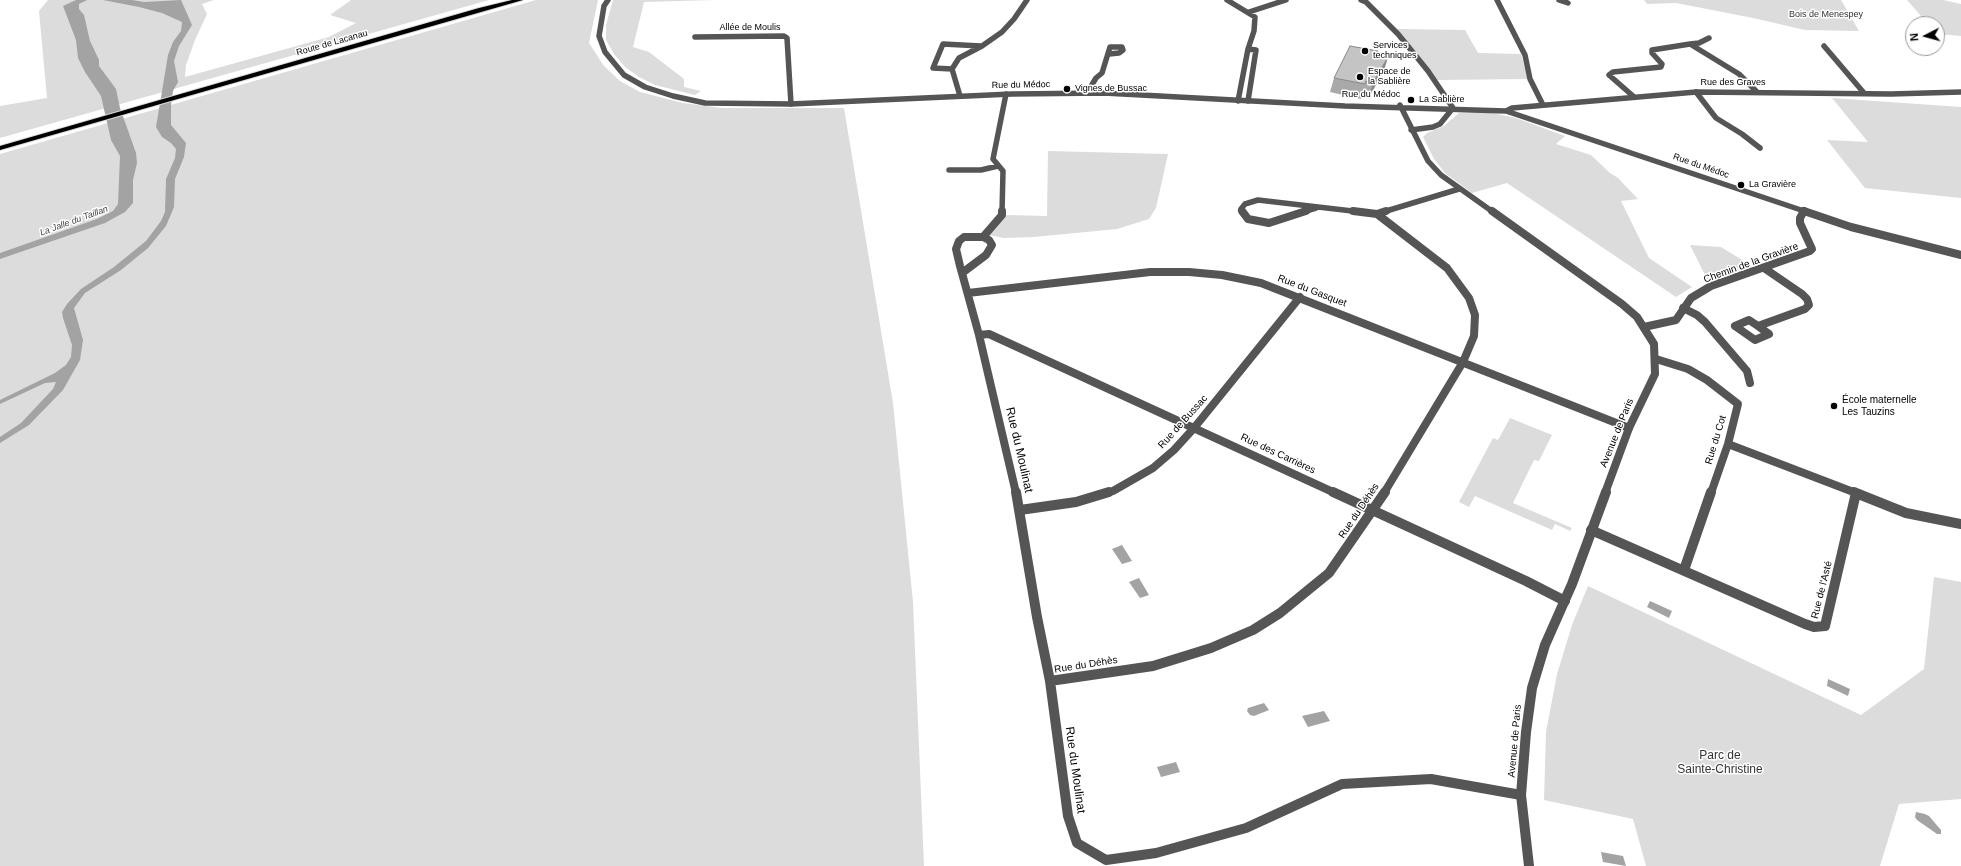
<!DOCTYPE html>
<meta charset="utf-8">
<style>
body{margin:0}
#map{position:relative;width:1961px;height:866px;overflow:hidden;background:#fff;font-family:Helvetica,sans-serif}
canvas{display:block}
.north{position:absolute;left:1905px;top:16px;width:40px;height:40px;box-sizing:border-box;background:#fff;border:1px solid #999;border-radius:50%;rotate:264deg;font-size:11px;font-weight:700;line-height:16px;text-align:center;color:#000}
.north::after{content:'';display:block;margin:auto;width:14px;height:18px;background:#000;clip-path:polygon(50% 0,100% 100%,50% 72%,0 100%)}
</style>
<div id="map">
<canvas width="1961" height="866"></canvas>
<div class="north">N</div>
</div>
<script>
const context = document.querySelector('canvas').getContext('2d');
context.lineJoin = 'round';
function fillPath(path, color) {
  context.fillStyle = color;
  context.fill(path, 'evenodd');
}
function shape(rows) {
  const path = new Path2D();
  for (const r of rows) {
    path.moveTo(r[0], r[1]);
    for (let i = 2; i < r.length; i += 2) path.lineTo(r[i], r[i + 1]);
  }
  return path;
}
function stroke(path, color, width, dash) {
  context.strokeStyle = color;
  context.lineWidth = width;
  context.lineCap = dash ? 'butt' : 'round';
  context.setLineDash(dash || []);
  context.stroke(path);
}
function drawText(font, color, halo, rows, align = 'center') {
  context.font = font + ' Helvetica,sans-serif';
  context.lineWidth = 3;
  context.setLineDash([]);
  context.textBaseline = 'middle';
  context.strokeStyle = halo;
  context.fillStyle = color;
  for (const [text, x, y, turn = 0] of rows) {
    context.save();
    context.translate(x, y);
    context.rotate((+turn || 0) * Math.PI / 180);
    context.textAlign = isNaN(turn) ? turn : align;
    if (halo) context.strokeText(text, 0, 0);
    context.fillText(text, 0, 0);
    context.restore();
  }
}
fillPath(shape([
 [48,0,214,0,202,4,207,14,195,40,186,65,185,77,329,37,356,23,330,15,351,0,489,0,0,138,0,106,47,98,39,11],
 [536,0,598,0,589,43,604,66,620,81,640,92,683,103,722,108,844,108,893,403,913,602,924,866,0,866,0,154],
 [613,0,715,0,644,2,633,47,649,52,684,79,684,87,701,91,695,95,655,85,639,77,625,67,614,54,606,40,606,25],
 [1644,0,1841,0,1859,31,1805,30,1753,18,1676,3,1647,4],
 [1907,0,1943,0,1961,4,1961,36,1938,34,1937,24,1928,24],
 [1397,29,1465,30,1478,53,1521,54,1528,79,1437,80],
 [1832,98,1961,107,1961,198,1865,188,1827,140,1868,142],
 [1476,112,1488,112,1516,118,1565,136,1556,144,1591,155,1610,173,1618,178,1638,199,1621,201,1649,258,1692,287,1676,297,1507,183,1472,193,1445,173,1434,159,1423,137,1427,133,1444,126,1459,113],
 [1048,151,1168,154,1156,208,1149,219,1117,229,1034,237,1004,238,988,235,1007,215,1047,216],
 [1690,245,1721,247,1752,266,1708,281],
 [1510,418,1552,435,1539,461,1534,460,1513,503,1572,528,1570,531,1555,524,1552,530,1475,496,1469,507,1459,502,1493,438,1498,440],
 [1934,577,1961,582,1961,799,1899,804,1880,866,1646,866,1633,819,1544,800,1546,732,1557,674,1572,625,1588,586,1861,715,1924,669]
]), '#dcdcdc');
fillPath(shape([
 [76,0,87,0,79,4,79,9,84,15,90,41,99,60,99,66,116,89,120,108,136,153,137,163,133,180,133,203,125,212,105,223,0,259,0,253,97,219,113,211,118,204,120,156,111,140,101,96,85,72,78,58,76,40,63,6],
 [103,0,132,0,144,2,181,0,192,25,179,46,174,61,178,82,173,91,171,105,171,125,186,143,184,157,175,179,174,207,166,226,148,248,121,270,85,293,74,308,83,340,80,360,63,390,29,425,0,443,0,437,21,423,53,389,56,382,45,383,0,404,0,400,55,373,66,365,71,357,72,345,63,318,62,312,67,304,81,289,114,267,146,241,161,221,165,212,166,179,175,158,176,149,171,143,162,137,156,127,168,55,173,42,181,31,182,22,162,13,139,7],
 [1122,545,1132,561,1122,564,1112,549],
 [1139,578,1149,595,1140,598,1129,582],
 [1650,601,1672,611,1669,618,1647,607],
 [1828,679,1850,689,1848,696,1827,686],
 [1264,703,1269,710,1254,716,1250,715,1247,711,1248,708],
 [1324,711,1330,721,1308,727,1302,716],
 [1176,762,1180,772,1161,777,1157,767],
 [1916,812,1925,814,1929,816,1941,830,1941,834,1937,834,1917,820,1915,817],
 [1601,852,1623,856,1626,866,1603,862]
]), '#a3a3a3');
const primary = shape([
 [512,0,523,0,0,150,0,146,479,8,512,0]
]);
stroke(primary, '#dbdbdb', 2);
stroke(shape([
 [1227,0,1255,17,1254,31,1248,49,1238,101],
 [1361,0,1366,2,1398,34,1428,71,1453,108,1440,124,1433,127,1411,130],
 [1497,0,1525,55,1530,79,1543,105],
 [1559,0,1568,3],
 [1249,12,1286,0],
 [695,37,784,36,787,38,791,104],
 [1690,44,1699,43,1709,38],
 [1824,46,1864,93],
 [1248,49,1256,50,1248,101],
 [952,69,933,68,943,44,981,46],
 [1696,92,1716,118,1742,134,1760,148],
 [1087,93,1096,78,1102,73,1110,47,1122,47,1123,50,1119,53,1109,54],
 [960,96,952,69,959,58,982,46,1002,32,1014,19,1027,0],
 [1633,96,1609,75,1613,72,1661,67,1662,64,1652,53,1652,50,1690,44,1739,74,1756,91],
 [949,170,981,170,998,166],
 [1002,212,1003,171,993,159,1006,94],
 [1242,212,1241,209,1245,204,1258,200,1361,212],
 [1303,212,1316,208],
 [1383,212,1459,189]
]), '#555', 5.5);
stroke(shape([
 [1242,211,1248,219,1269,223,1306,211],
 [1353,211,1377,214],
 [983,237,1002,215,1002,211],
 [962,273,986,255,992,245,989,240,983,237,964,237,959,241,956,249,960,266,979,335,1016,493],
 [968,293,1150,272,1189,272,1222,275,1261,283,1629,428],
 [1683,308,1697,315,1705,322,1747,371,1750,383],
 [1735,326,1749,320,1758,326,1805,309,1809,305,1807,299,1802,294,1764,268],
 [1735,326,1755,340,1769,334,1758,326],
 [1644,327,1676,320,1691,298,1711,286,1810,251,1812,249,1800,223,1800,218,1804,211],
 [979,335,989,334,1335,493],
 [1656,359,1688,369,1707,380,1738,404,1728,444,1711,493],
 [1728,444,1856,493],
 [1106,493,1113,491,1153,468,1174,450,1194,428,1300,297],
 [1384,493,1463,362,1474,336,1475,315,1469,298,1447,268,1377,214,1386,211]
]), '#555', 8);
stroke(shape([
 [1016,492,1037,617,1050,681,1068,816,1077,843,1106,860,1156,853,1246,828,1342,784,1431,779,1521,795],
 [1333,492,1526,581,1565,601],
 [1856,493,1906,513,1961,524],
 [1020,510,1076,502,1109,492],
 [1591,530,1805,624,1814,627,1825,626,1856,493,1854,492],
 [1684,570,1711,492],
 [1050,681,1153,666,1211,648,1253,630,1280,613,1329,573,1385,492]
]), '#555', 10);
stroke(shape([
 [608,0,604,6,599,36,605,52,624,75,645,87,673,96,705,103,791,104,1012,94,1104,93,1345,106,1506,111,1512,108,1696,92,1891,94,1961,92],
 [1400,105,1428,161,1441,175,1493,212],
 [1506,111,1807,212]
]), '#555', 5.5);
stroke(shape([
 [1492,211,1622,304,1637,317,1654,344,1655,374,1629,428,1605,493],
 [1804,211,1851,227,1961,255]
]), '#555', 8);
stroke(shape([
 [1529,866,1521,795,1526,732,1532,688,1545,645,1572,584,1606,492]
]), '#555', 10);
fillPath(primary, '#000');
fillPath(shape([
 [1377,52,1385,56,1384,71,1369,97,1362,96,1361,99,1330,92,1334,78]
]), '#a9a9a9');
fillPath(shape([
 [1388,57,1384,71,1369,97,1373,83]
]), '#898989');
const building = shape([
 [1350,46,1378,51,1377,52,1385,54,1384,56,1388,57,1373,83,1366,81,1365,84,1334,78,1350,46]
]);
fillPath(building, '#c4c4c4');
stroke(building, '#898989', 1);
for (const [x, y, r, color] of [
 [1365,51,4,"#000"],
 [1360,77,4,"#000"],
 [1067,89,4,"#000"],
 [1411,100,4,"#000"],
 [1741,185,4,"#000"],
 [1834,406,4,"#000"]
]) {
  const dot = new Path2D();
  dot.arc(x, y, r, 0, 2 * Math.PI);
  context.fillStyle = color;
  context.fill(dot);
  stroke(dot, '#fff', 1.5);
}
drawText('9px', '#333', '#fff', [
 ["Bois de Menespey",1826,15]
]);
drawText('9px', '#000', '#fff', [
 ["Allée de Moulis",750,28],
 ["Route de Lacanau",332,43,-16],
 ["Rue des Graves",1733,83],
 ["Rue du Médoc",1021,85,-1],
 ["Rue du Médoc",1371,95],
 ["Rue du Médoc",1701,166,19]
]);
drawText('9px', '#000', '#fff', [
 ["Services",1373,46],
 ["techniques",1373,56],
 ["Espace de",1368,72],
 ["la Sablière",1368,82],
 ["Vignes de Bussac",1075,89],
 ["La Sablière",1419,100],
 ["La Gravière",1749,185]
], 'left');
drawText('italic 9px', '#444', '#fff', [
 ["La Jalle du Taillan",74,221,-20]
]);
drawText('10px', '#000', '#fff', [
 ["Chemin de la Gravière",1751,263,-20],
 ["Rue du Gasquet",1312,291,21],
 ["Rue de Bussac",1183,422,-48],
 ["Avenue de Paris",1617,433,-68],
 ["Rue du Cot",1716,440,-73],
 ["Rue des Carrières",1278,454,25],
 ["Rue du Déhès",1359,511,-56],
 ["Rue de l'Asté",1822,590,-76],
 ["Rue du Déhès",1086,665,-9],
 ["Avenue de Paris",1515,741,-85]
]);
drawText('10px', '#000', '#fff', [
 ["École maternelle",1842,400],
 ["Les Tauzins",1842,412]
], 'left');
drawText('12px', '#000', '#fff', [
 ["Rue du Moulinat",1019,450,77],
 ["Rue du Moulinat",1075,770,82]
]);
drawText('12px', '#333', '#fff', [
 ["Parc de",1720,756],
 ["Sainte-Christine",1720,770]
]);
</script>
